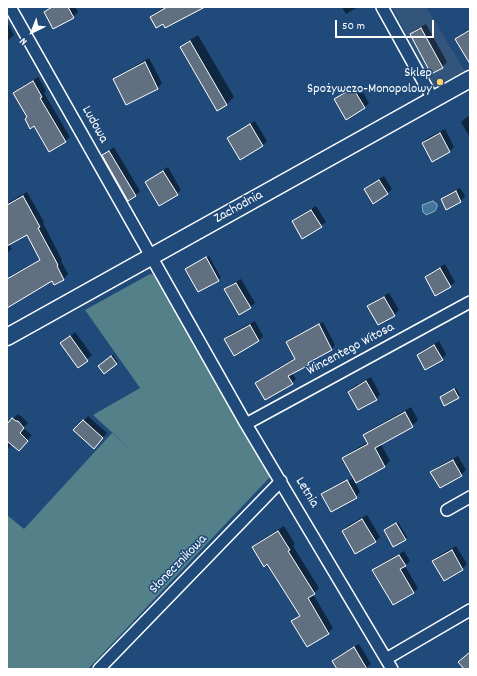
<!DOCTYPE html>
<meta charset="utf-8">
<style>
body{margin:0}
#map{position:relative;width:477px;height:676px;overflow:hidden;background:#1f4a7a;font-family:Dekko,sans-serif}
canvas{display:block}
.frame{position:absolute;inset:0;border:8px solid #fff;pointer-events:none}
.north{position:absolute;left:12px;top:12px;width:40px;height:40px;-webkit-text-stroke:3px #1f4a7a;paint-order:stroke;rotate:223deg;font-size:11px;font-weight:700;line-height:16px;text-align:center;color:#fff}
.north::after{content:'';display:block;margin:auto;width:14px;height:18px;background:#fff;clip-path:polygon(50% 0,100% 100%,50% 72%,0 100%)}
.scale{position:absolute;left:335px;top:20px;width:99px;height:18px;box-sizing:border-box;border:2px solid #fff;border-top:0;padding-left:5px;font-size:12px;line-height:14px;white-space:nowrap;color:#fff;-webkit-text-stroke:3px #1f4a7a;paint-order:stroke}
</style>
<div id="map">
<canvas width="477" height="676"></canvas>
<div class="frame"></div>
<div class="north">N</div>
<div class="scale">50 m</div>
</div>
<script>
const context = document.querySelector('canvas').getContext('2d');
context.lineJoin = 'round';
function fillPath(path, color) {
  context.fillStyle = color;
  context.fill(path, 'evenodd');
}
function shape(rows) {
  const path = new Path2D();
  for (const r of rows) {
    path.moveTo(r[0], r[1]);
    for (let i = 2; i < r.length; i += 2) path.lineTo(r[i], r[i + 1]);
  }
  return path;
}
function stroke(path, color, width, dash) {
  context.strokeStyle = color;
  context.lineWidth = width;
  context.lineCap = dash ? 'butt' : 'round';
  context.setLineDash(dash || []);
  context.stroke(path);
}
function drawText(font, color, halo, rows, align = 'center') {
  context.font = font + ' Dekko,sans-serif';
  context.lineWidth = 3;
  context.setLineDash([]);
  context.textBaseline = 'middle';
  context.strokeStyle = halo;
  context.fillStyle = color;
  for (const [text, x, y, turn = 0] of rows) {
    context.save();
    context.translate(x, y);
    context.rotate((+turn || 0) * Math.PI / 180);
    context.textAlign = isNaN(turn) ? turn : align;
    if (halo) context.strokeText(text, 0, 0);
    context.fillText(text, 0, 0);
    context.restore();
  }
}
fillPath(shape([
 [392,7,426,7,465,71,435,87]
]), '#33557c');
fillPath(shape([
 [150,274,155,275,165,293,172,300,201,355,271,476,88,669,7,669,7,515,24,529,112,433,129,448,93,415,140,388,85,310]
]), '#538089');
const water = shape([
 [433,201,437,204,437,207,435,211,426,215,423,212,422,205,433,201]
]);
fillPath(water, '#42769f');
stroke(water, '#8eadc5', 1);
fillPath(shape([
 [50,7,75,7,78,12,73,17,45,12],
 [165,7,203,7,151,17,156,12],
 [342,7,358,7,346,14],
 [7,22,14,35,7,41],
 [426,24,447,62,442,67,411,34,415,30],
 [470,29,470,52,457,39,463,33],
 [198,35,234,97,227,104,217,110,181,48,188,41],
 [149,58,162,83,158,88,127,104,114,80,119,75],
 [38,77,46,91,44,93,70,137,65,141,14,93,19,89],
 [358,84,369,103,365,107,335,100,340,95],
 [470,115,470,138,461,122],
 [255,121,267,141,262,146,228,138,233,134],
 [445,129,454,147,450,151,432,161,423,143,427,138],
 [114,147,140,191,135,196,103,155],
 [168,167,181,190,177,194,146,182,151,178],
 [384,176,392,189,388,193,373,202,365,189,370,185],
 [460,188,465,196,461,201,447,208,442,200,447,195],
 [27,192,44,222,43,223,62,260,61,261,68,274,64,279,55,284,52,280,7,306,7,280,12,275,41,259,27,234,7,211,7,204,9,202],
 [316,206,326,222,321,226,293,221,298,217],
 [7,241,12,249,7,253],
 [209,256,221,278,199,291,189,267],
 [445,264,455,282,450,286,426,277,430,273],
 [241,279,255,303,250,307,225,290,230,285],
 [389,293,399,310,394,315,369,306,373,302],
 [255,321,263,336,259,341,234,354,226,339,230,334],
 [323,322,335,345,332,349,311,360,308,364,292,373,296,379,292,383,256,383,259,380,295,358,287,342,291,338],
 [75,332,92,355,78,366,62,343],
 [439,341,446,354,442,359,418,355,422,351],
 [113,355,118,362,116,364,101,364],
 [371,377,380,394,376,399,349,392,353,387],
 [456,388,460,395,458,397,441,397],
 [411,407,418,420,412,426,381,444,390,461,384,467,343,458,349,453,368,442,364,435,370,430],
 [18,414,22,417,28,423,23,428,32,435,23,445,12,444,7,450,7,425],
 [88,416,107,433,98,443,75,430],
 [458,456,466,470,461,475,432,473,436,468],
 [351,477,327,490,352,477,360,492,356,497,322,495,326,491,326,493,352,479],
 [367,515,380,537,375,542,343,531,347,526],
 [398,522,407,537,405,539,385,530],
 [284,526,295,544,293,546,319,588,313,594,333,628,328,633,293,621,300,615,268,563,253,547,258,542],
 [456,546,467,564,462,569,434,561,438,556],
 [404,551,410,561,405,566,418,588,413,593,374,570,378,566],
 [359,644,371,664,365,669,338,669,333,661,338,656]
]), '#0007');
const building = shape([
 [52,7,68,7,74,18,53,29,44,12,52,7],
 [167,7,205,7,165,28,163,24,156,28,150,17,167,7],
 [421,28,443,68,431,74,410,34,421,28],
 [470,30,470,64,455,39,470,30],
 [190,41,227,105,217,111,180,47,190,41],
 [145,62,158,89,126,105,113,79,145,62],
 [33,81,42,97,40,98,66,142,49,152,34,126,30,129,25,119,27,117,13,93,33,81],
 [353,88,365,108,346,120,334,99,353,88],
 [250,124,263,146,240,160,227,138,250,124],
 [440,133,450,152,432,162,422,143,440,133],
 [109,151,136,196,128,201,102,155,109,151],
 [163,171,178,195,159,206,145,182,163,171],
 [379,180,388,194,373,204,364,189,379,180],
 [456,191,461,202,446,210,441,199,456,191],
 [23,196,40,227,38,228,58,265,57,266,64,280,54,285,52,281,7,308,7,279,40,260,27,235,7,246,7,205,23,196],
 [311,210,322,227,302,239,292,221,311,210],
 [206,257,219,281,198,292,185,269,206,257],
 [440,268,451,287,435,296,425,277,440,268],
 [236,283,251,308,239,315,224,289,236,283],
 [384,297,395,316,378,325,367,306,384,297],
 [319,324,332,350,308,363,309,365,288,376,293,384,265,400,255,383,295,359,286,342,319,324],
 [250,325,259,341,234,356,224,339,250,325],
 [70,336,88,361,78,368,60,343,70,336],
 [434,345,443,360,425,370,417,355,434,345],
 [111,356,117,364,104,374,98,366,111,356],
 [366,381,377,400,358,410,348,392,366,381],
 [454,389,459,398,444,406,440,397,454,389],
 [405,412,413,427,375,448,385,467,356,483,342,458,368,444,363,435,405,412],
 [12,418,16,421,18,421,24,428,20,433,28,441,19,451,7,441,7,424,12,418],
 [83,420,103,438,94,449,73,430,83,420],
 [453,460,462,476,440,488,430,472,453,460],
 [347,480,357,498,331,512,321,494,347,480],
 [362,519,376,542,355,554,342,531,362,519],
 [396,523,406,540,393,547,384,530,396,523],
 [278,531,290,550,288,551,315,594,308,598,329,634,307,647,291,621,300,616,267,564,264,567,252,547,278,531],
 [452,550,463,570,444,581,432,561,452,550],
 [399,555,406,566,400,569,414,593,393,605,372,570,399,555],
 [354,647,367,669,337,669,332,661,354,647],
 [470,652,470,669,464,669,458,662,470,652]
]);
fillPath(building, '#617080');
stroke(building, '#fff', 1);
const street = shape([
 [10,7,246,424,392,669],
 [382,7,433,99],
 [246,424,470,302],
 [447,510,470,497],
 [386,659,470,610],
 [99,669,281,481]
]);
const secondary = shape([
 [7,337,470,79]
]);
stroke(street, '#fff', 14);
stroke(secondary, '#fff', 19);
stroke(street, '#1f4a7a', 11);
stroke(secondary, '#1f4a7a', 16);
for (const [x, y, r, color] of [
 [440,82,4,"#ffd166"]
]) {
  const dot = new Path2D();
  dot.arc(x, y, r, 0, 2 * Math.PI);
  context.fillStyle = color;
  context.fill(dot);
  stroke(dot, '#1f4a7a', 1.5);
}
drawText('14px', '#fff', '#1f4a7a', [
 ["Sklep",432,74],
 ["Spożywczo-Monopolowy",432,90]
], 'right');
drawText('14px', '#fff', '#1f4a7a', [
 ["Ludowa",94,125,61],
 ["Zachodnia",239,208,-29],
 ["Wincentego Witosa",351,350,-28],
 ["Letnia",306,493,59],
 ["Słonecznikowa",179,565,-46]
]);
</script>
